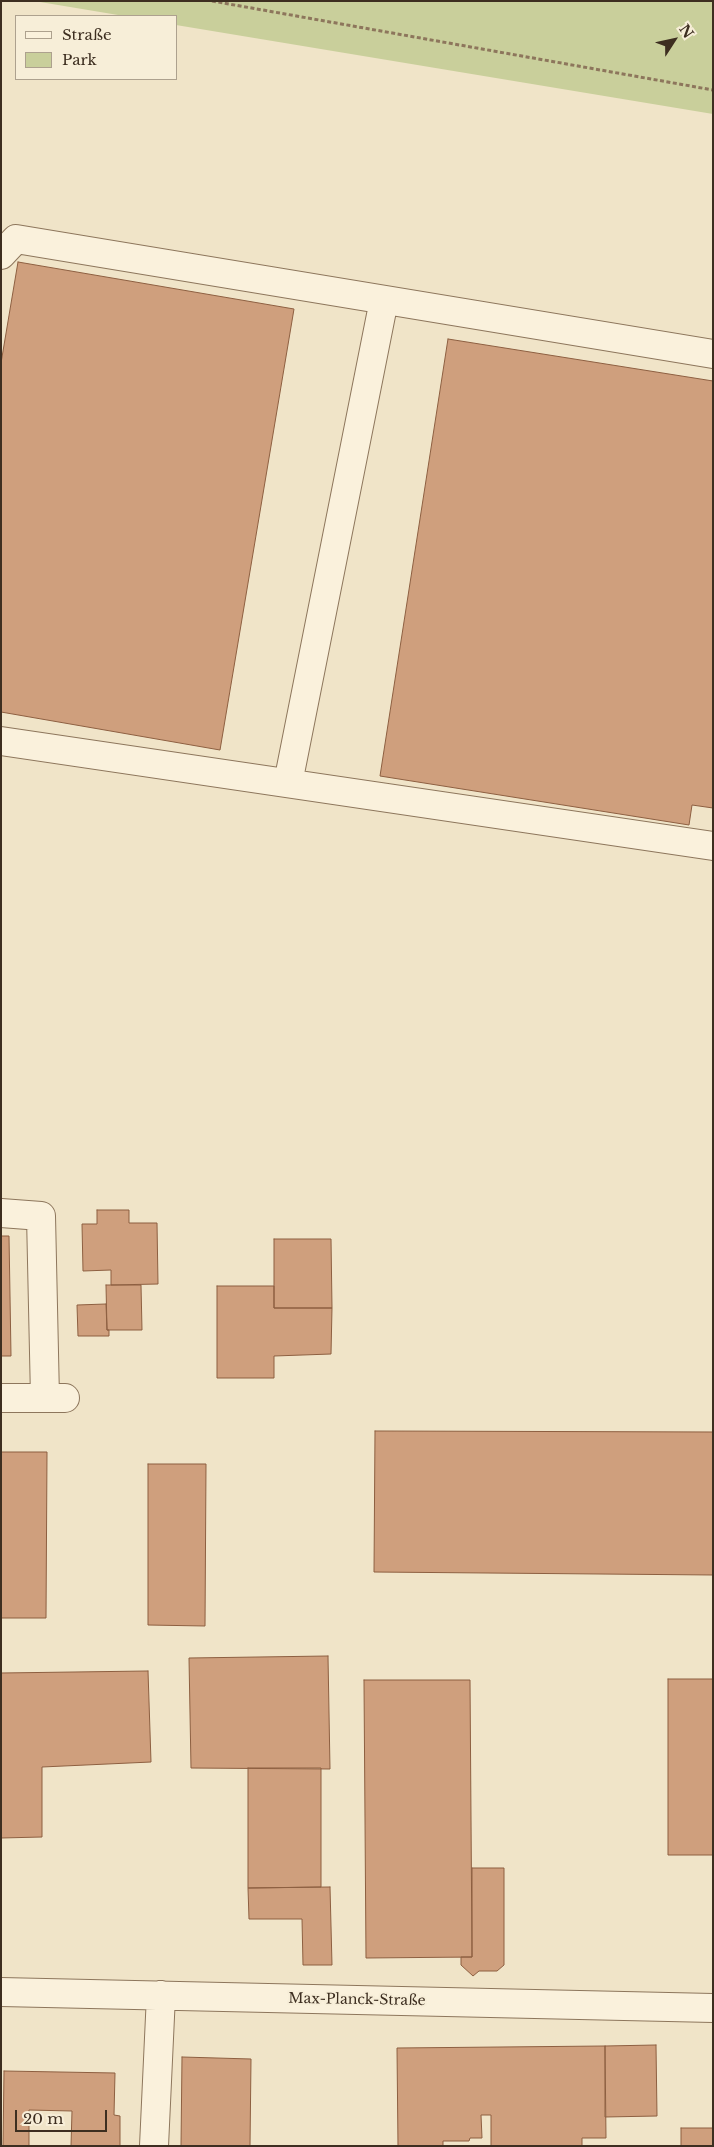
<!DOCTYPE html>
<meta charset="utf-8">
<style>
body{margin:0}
#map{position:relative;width:714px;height:2147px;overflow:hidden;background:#f0e4c8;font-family:"Libre Baskerville",serif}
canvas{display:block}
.frame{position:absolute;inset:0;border:2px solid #3d2e20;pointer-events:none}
.legend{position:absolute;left:15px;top:15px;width:162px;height:65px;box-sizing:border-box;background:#f7eed8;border:1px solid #ada18e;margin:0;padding:6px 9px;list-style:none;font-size:15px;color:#3d2e20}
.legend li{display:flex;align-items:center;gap:10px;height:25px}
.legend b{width:25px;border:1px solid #ada18e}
.north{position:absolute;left:649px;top:15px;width:50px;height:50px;-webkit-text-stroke:4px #f7eed8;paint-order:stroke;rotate:55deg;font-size:14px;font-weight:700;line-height:20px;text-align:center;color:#3d2e20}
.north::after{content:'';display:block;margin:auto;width:18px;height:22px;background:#3d2e20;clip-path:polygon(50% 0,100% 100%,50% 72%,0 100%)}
.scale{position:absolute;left:15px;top:2110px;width:92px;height:22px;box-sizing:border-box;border:2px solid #3d2e20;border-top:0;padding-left:6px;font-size:15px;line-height:18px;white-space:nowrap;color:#3d2e20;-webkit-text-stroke:4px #f7eed8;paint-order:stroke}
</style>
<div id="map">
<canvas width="714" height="2147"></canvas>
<div class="frame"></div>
<ul class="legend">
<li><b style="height:6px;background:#faf1dc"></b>Straße</li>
<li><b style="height:14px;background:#c9cf9b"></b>Park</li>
</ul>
<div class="north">N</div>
<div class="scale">20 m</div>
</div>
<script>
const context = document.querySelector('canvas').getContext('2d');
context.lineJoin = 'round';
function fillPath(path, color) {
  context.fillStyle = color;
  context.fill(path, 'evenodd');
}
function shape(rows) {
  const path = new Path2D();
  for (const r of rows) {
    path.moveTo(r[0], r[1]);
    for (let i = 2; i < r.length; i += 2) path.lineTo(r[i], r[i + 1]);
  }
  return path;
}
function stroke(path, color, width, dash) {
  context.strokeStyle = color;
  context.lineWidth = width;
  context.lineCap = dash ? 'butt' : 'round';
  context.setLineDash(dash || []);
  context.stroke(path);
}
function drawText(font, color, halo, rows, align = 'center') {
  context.font = font + ' "Libre Baskerville",serif';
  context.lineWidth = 4;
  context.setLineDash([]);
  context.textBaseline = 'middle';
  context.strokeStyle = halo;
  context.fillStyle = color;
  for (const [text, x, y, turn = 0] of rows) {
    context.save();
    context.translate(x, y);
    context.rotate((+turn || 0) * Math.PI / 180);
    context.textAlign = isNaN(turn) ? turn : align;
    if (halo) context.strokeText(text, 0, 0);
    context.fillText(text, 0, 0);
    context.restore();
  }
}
fillPath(shape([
 [34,1,713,1,713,114,176,25,176,16,124,16]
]), '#c9cf9b');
const building = shape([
 [18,262,294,309,220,750,1,712,1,363,18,262],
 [448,339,713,381,713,808,692,805,689,825,380,776,448,339],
 [97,1210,129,1210,129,1223,157,1223,158,1284,111,1285,111,1270,83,1271,82,1224,97,1224,97,1210],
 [1,1236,9,1236,11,1356,1,1356,1,1236],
 [274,1239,331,1239,332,1308,274,1308,274,1239],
 [106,1285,141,1285,142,1330,107,1330,106,1285],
 [217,1286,274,1286,274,1308,332,1308,331,1354,274,1356,274,1378,217,1378,217,1286],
 [106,1304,107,1330,109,1330,109,1336,78,1336,77,1305,106,1304],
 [375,1431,713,1432,713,1575,374,1572,375,1431],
 [1,1452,47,1452,46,1618,1,1618,1,1452],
 [148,1464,206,1464,205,1626,148,1625,148,1464],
 [328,1656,330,1769,191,1768,189,1658,328,1656],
 [148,1671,151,1762,42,1767,42,1837,1,1838,1,1673,148,1671],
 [668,1679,713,1679,713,1855,668,1855,668,1679],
 [364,1680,470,1680,472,1957,366,1958,364,1680],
 [248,1768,321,1768,321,1887,248,1888,248,1768],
 [472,1868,504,1868,504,1965,497,1971,479,1971,473,1976,461,1965,461,1957,472,1957,472,1868],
 [330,1887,332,1965,303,1965,302,1919,249,1919,248,1888,330,1887],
 [656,2045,657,2116,605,2117,605,2046,656,2045],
 [605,2046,606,2138,582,2138,582,2146,491,2146,491,2115,481,2115,482,2138,470,2138,469,2141,443,2141,443,2146,398,2146,397,2048,605,2046],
 [182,2057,251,2059,250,2146,181,2146,182,2057],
 [4,2071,115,2073,114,2115,120,2116,120,2146,71,2146,72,2111,29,2110,29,2146,3,2146,4,2071],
 [681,2128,713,2128,713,2146,681,2146,681,2128]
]);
fillPath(building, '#cf9f7d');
stroke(building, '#8d5f41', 1);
const minor = shape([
 [1,255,16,239,713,354],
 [1,741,713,846],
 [288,783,384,300],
 [1,1213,41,1216,45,1398],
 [1,1398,65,1398],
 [1,1992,713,2008],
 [154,2146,161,1995]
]);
stroke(minor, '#8d765c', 30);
stroke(shape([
 [212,1,713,90]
]), '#8d765c', 3, [4, 2.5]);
stroke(minor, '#faf1dc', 28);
drawText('14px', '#3d2e20', '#f7eed8', [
 ["Max-Planck-Straße",357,2000,1]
]);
</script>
